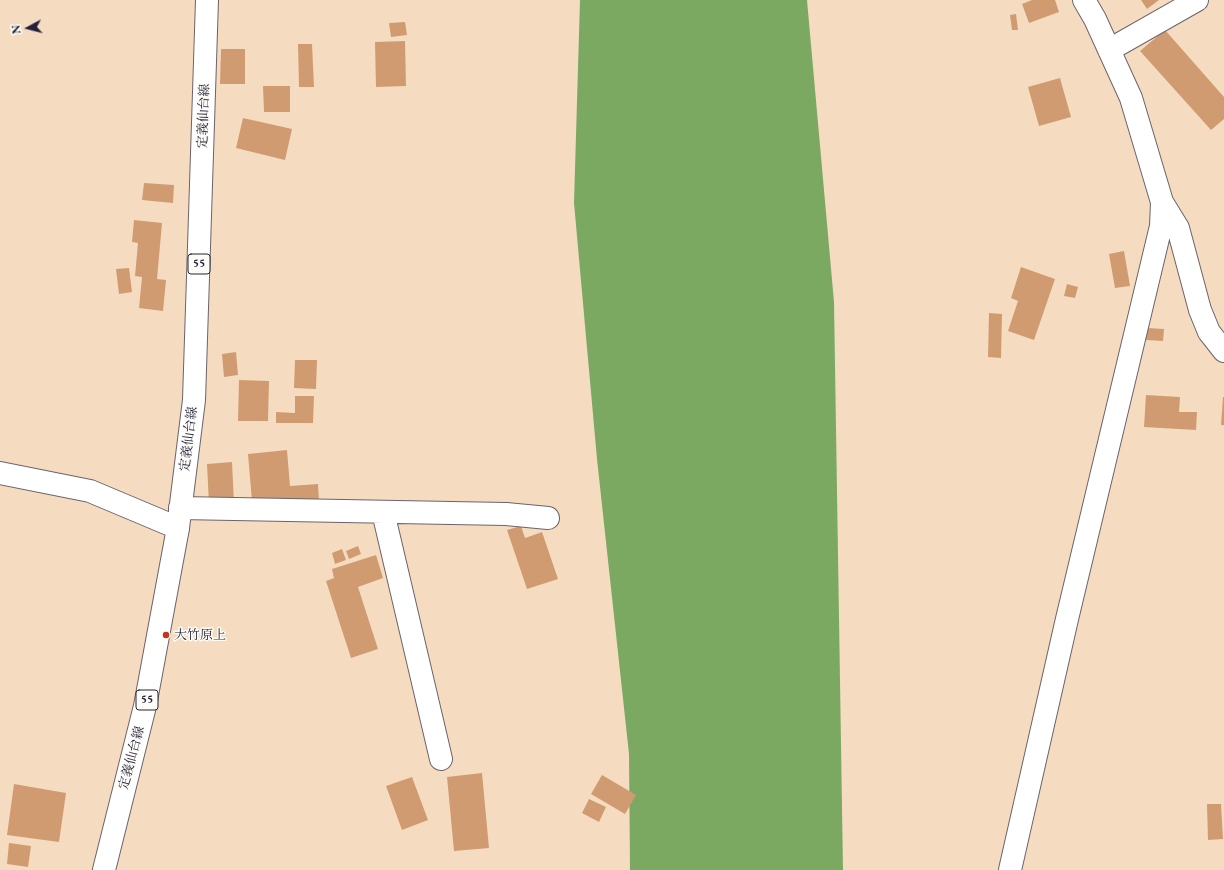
<!DOCTYPE html>
<meta charset="utf-8">
<style>
body{margin:0}
#map{position:relative;width:1224px;height:870px;overflow:hidden;background:#f5dcc1;font-family:"EB Garamond",serif}
canvas{display:block}
.north{position:absolute;left:8px;top:8px;width:40px;height:40px;-webkit-text-stroke:3px #fdfcf7;paint-order:stroke;rotate:263deg;font-size:11px;font-weight:700;line-height:16px;text-align:center;color:#22223b}
.north::after{content:'';display:block;margin:auto;width:14px;height:18px;background:#22223b;clip-path:polygon(50% 0,100% 100%,50% 72%,0 100%)}
</style>
<div id="map">
<canvas width="1224" height="870"></canvas>
<div class="north">N</div>
</div>
<script>
const context = document.querySelector('canvas').getContext('2d');
context.lineJoin = 'round';
function fillPath(path, color) {
  context.fillStyle = color;
  context.fill(path, 'evenodd');
}
function shape(rows) {
  const path = new Path2D();
  for (const r of rows) {
    path.moveTo(r[0], r[1]);
    for (let i = 2; i < r.length; i += 2) path.lineTo(r[i], r[i + 1]);
  }
  return path;
}
function stroke(path, color, width, dash) {
  context.strokeStyle = color;
  context.lineWidth = width;
  context.lineCap = dash ? 'butt' : 'round';
  context.setLineDash(dash || []);
  context.stroke(path);
}
function drawText(font, color, halo, rows, align = 'center') {
  context.font = font + ' "EB Garamond","Noto Serif JP",serif';
  context.lineWidth = 3;
  context.setLineDash([]);
  context.textBaseline = 'middle';
  context.strokeStyle = halo;
  context.fillStyle = color;
  for (const [text, x, y, turn = 0] of rows) {
    context.save();
    context.translate(x, y);
    context.rotate((+turn || 0) * Math.PI / 180);
    context.textAlign = isNaN(turn) ? turn : align;
    if (halo) context.strokeText(text, 0, 0);
    context.fillText(text, 0, 0);
    context.restore();
  }
}
fillPath(shape([
 [580,0,807,0,834,302,843,870,630,870,629,754,597,459,574,203]
]), '#7ca962');
fillPath(shape([
 [1032,0,1055,0,1059,12,1029,23,1022,4],
 [1141,0,1159,0,1147,9],
 [1016,14,1018,30,1012,30,1010,15],
 [405,22,407,35,391,37,389,23],
 [1165,30,1224,97,1224,119,1211,130,1140,51],
 [405,41,406,86,376,87,375,42],
 [298,44,312,44,314,87,299,87],
 [221,49,245,49,245,84,220,84],
 [1060,78,1071,117,1039,126,1028,87],
 [263,86,290,86,290,112,264,112],
 [243,118,292,129,285,160,236,148],
 [144,183,174,185,173,203,142,200],
 [134,220,162,223,157,279,166,280,163,311,139,308,142,277,135,276,138,243,132,242],
 [1124,251,1130,286,1115,288,1109,254],
 [1021,267,1055,279,1034,340,1008,331,1018,301,1011,298],
 [129,268,132,292,119,294,116,269],
 [1067,284,1078,287,1075,298,1064,296],
 [989,313,1002,314,1001,358,988,357],
 [1147,328,1164,329,1163,341,1146,340],
 [236,352,238,375,224,377,222,354],
 [295,360,317,360,316,389,294,388],
 [239,380,269,381,268,421,238,421],
 [1146,395,1180,397,1179,412,1197,412,1196,430,1144,427],
 [295,396,314,396,313,423,276,423,276,412,295,413],
 [1223,397,1224,397,1224,425,1221,425],
 [287,450,290,486,318,484,319,501,292,504,291,498,252,501,248,454],
 [232,462,234,503,209,504,207,464],
 [521,526,525,538,542,532,558,579,527,589,507,530],
 [358,546,361,554,349,559,346,551],
 [342,549,346,560,335,564,332,553],
 [376,555,383,578,358,587,378,649,351,658,326,581,334,578,332,569],
 [482,773,489,848,454,851,447,777],
 [602,775,636,795,625,814,591,794],
 [412,777,428,820,402,830,386,786],
 [14,784,66,793,59,842,7,835],
 [589,799,606,807,599,822,582,813],
 [1207,804,1221,804,1223,839,1208,840],
 [9,843,31,846,28,867,7,864]
]), '#d19b71');
const minor = shape([
 [1084,0,1095,19,1131,98,1162,202,1178,228,1200,310,1209,332,1224,351],
 [1109,50,1197,0],
 [0,473,90,491,178,528],
 [180,508,506,514,548,518],
 [383,512,441,759],
 [1010,870,1067,619,1161,226,1162,202]
]);
const major = shape([
 [104,870,145,706,178,528,194,400,207,0]
]);
stroke(minor, '#6c636a', 24);
stroke(major, '#6c636a', 24);
stroke(minor, '#fff', 22);
stroke(major, '#fff', 22);
for (const [x, y, r, color] of [
 [166,635,4,"#c8321e"]
]) {
  const dot = new Path2D();
  dot.arc(x, y, r, 0, 2 * Math.PI);
  context.fillStyle = color;
  context.fill(dot);
  stroke(dot, '#fdfcf7', 1.5);
}
for (const [x, y, w] of [
 [199,264,22],
 [147,700,22]
]) {
  const box = new Path2D();
  box.roundRect(x - w / 2, y - 10, w, 20, 3);
  context.fillStyle = '#fdfcf7';
  context.fill(box);
  stroke(box, '#22223b', 1);
}
drawText('bold 12px', '#22223b', null, [
 ["55",199,264],
 ["55",147,700]
]);
drawText('13px', '#22223b', '#fdfcf7', [
 ["定義仙台線",204,116,-88],
 ["定義仙台線",189,439,-83],
 ["定義仙台線",132,758,-75]
]);
drawText('13px', '#22223b', '#fdfcf7', [
 ["大竹原上",174,635]
], 'left');
</script>
